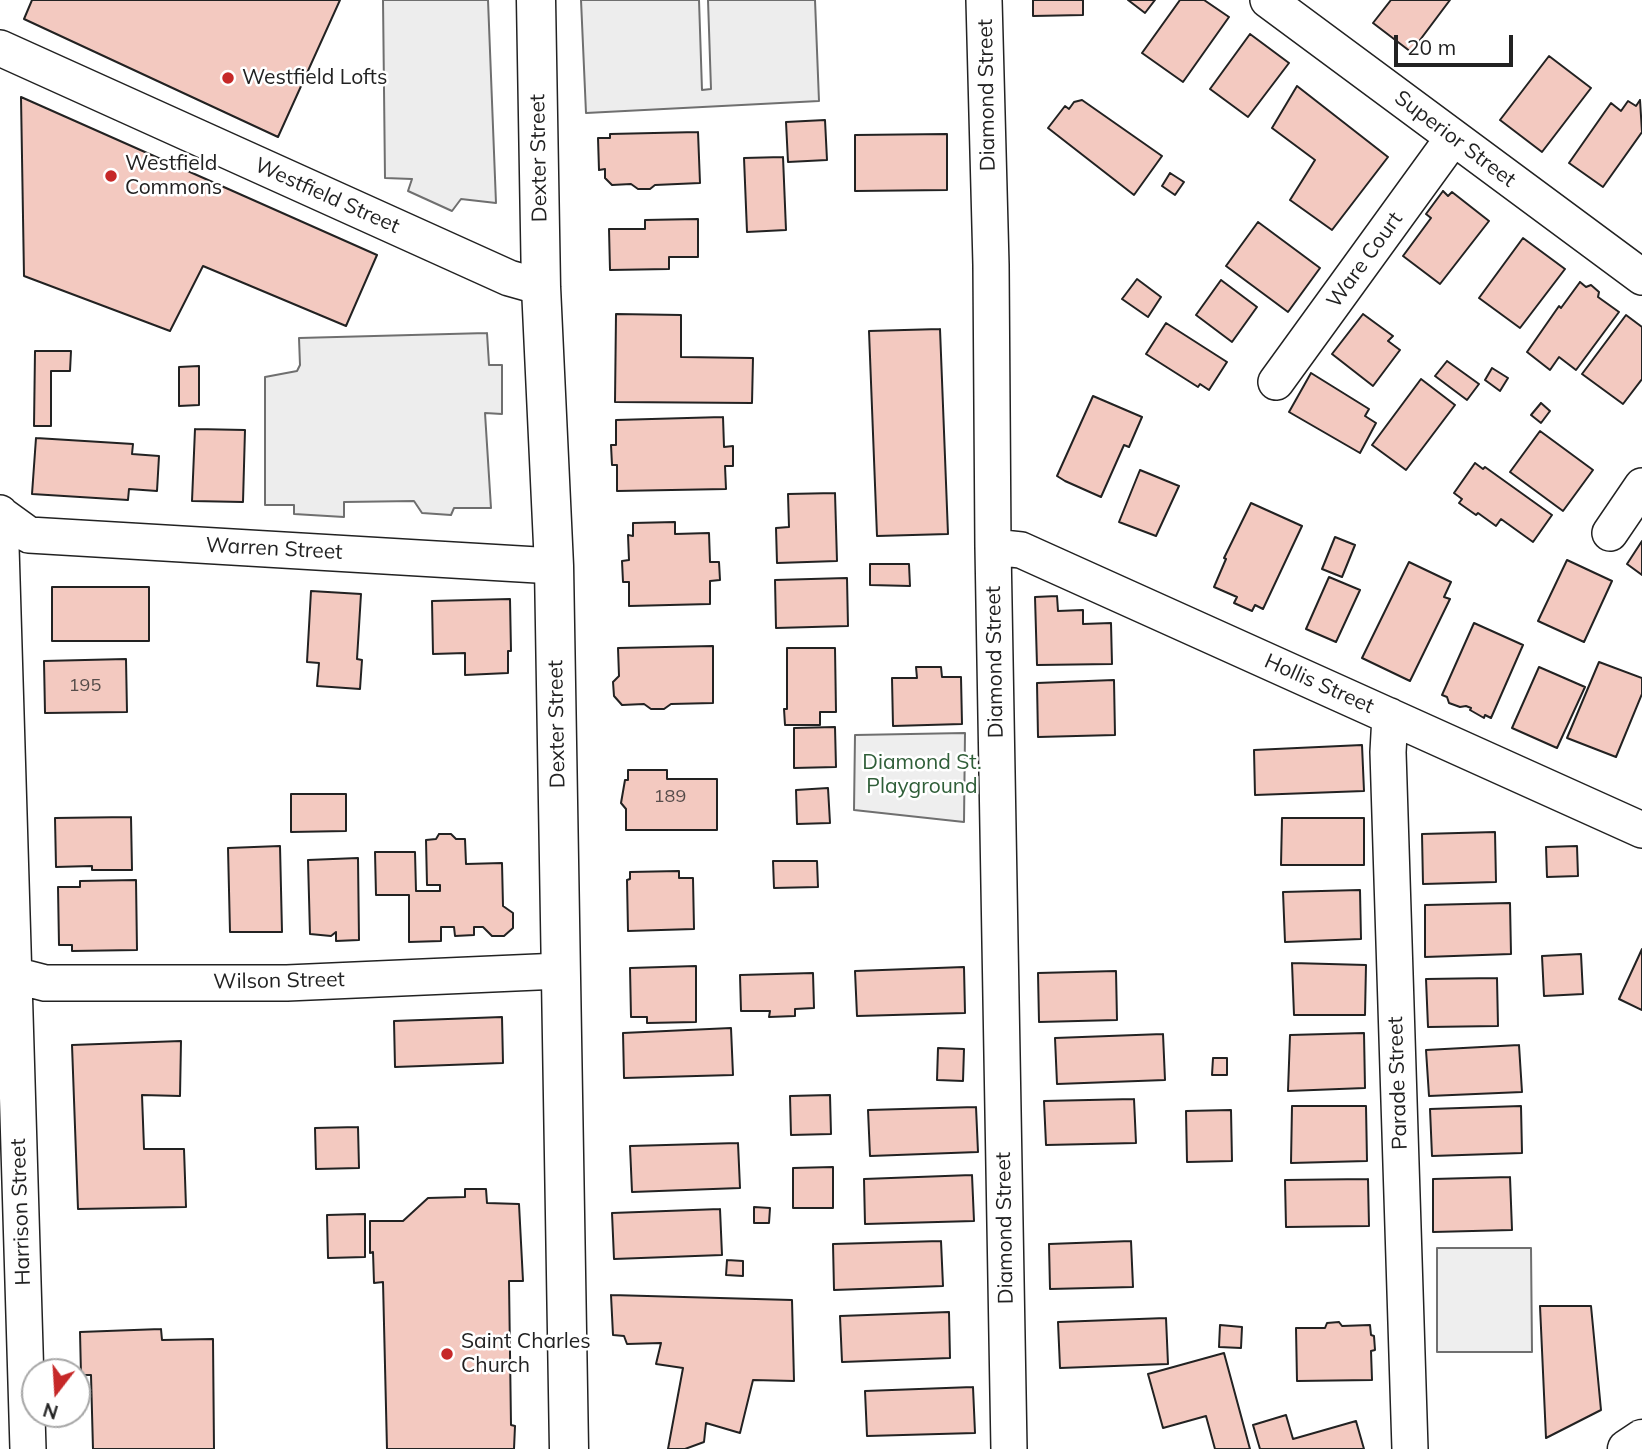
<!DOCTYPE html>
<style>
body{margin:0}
#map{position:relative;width:1642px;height:1449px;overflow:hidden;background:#fff;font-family:Mulish,sans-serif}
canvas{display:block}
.north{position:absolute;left:21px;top:1358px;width:70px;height:70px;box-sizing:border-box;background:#fff;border:2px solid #a7a7a7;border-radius:50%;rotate:197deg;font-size:19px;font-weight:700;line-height:28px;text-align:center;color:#222}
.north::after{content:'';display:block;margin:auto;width:24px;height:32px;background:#c62828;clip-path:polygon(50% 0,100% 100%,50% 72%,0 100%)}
.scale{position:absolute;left:1394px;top:35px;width:119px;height:32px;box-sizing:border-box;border:4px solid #222;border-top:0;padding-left:9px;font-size:21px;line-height:24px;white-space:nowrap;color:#222;-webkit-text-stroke:5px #fff;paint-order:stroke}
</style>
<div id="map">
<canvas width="1642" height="1449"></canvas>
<div class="north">N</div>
<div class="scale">20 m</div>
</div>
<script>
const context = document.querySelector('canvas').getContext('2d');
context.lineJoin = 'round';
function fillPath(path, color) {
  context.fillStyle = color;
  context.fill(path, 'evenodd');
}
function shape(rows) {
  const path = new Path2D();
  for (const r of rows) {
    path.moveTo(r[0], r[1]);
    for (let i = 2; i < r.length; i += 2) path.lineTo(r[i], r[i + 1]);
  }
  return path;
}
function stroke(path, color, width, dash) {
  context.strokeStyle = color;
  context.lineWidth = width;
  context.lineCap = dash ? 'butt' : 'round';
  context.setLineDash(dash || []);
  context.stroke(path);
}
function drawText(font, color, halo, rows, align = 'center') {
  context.font = font + ' Mulish,sans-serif';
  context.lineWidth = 5;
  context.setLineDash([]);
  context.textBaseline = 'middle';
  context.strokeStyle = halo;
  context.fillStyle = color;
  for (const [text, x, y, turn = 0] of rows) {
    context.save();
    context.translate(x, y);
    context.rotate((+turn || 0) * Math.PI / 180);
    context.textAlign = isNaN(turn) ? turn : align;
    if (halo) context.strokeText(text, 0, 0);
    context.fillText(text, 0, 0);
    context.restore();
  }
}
const green = shape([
 [965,733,964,822,854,810,855,735,965,733],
 [1437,1248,1531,1248,1532,1352,1437,1352,1437,1248]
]);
fillPath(green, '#eee');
stroke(green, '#6f6f6f', 2);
const parking = shape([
 [383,0,488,0,496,203,461,199,452,211,408,191,412,179,385,178,383,0],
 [581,0,699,0,702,90,711,89,708,0,815,0,819,101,586,113,581,0],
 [487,333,489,365,502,365,502,414,485,413,491,508,454,508,451,515,422,513,414,501,344,502,344,517,294,514,294,505,265,505,265,377,297,371,300,365,299,338,487,333]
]);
fillPath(parking, '#ededed');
stroke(parking, '#6f6f6f', 2);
const building = shape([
 [32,0,340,0,278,137,24,19,32,0],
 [1033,0,1083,0,1083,15,1033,16,1033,0],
 [1128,0,1155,0,1145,13,1128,0],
 [1180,0,1204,0,1229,17,1183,82,1142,53,1180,0],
 [1391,0,1450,0,1411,52,1373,23,1391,0],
 [1250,34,1289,63,1248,117,1210,89,1250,34],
 [1549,56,1591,88,1542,152,1500,120,1549,56],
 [1297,86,1388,157,1332,230,1290,200,1315,160,1272,128,1297,86],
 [21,97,377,255,346,326,203,266,170,331,24,276,21,97],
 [1082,100,1162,156,1134,195,1048,128,1065,106,1069,109,1074,102,1082,100],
 [1640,100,1642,132,1603,187,1569,163,1611,103,1621,111,1628,101,1636,106,1640,100],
 [825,120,827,160,788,162,786,122,825,120],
 [698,132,700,183,655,185,650,189,638,189,631,184,612,185,605,178,605,169,599,170,598,138,610,138,610,134,698,132],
 [947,134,947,190,855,191,855,135,947,134],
 [783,157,786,230,747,232,744,158,783,157],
 [1170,173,1184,182,1175,195,1162,186,1170,173],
 [1443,191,1448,196,1452,192,1489,221,1440,284,1403,256,1431,218,1426,214,1443,191],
 [698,219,698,257,669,257,669,269,610,270,609,229,645,229,645,220,698,219],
 [1258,222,1320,268,1288,312,1226,266,1258,222],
 [1523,238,1565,269,1520,328,1479,298,1523,238],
 [1137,279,1161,297,1148,317,1122,299,1137,279],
 [1221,280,1257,307,1232,342,1196,315,1221,280],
 [1580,282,1586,287,1591,285,1599,292,1598,297,1619,312,1576,370,1559,357,1550,370,1527,352,1559,306,1561,308,1580,282],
 [616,314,681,315,681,357,753,358,752,403,615,402,616,314],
 [1363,314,1393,336,1388,341,1400,350,1373,386,1332,354,1363,314],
 [1626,315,1642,327,1642,379,1623,404,1582,374,1626,315],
 [1166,323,1227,362,1209,390,1200,384,1198,387,1146,354,1166,323],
 [940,329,948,534,877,536,869,331,940,329],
 [35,351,71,351,70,371,51,371,51,426,34,426,35,351],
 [1447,361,1479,384,1467,400,1435,376,1447,361],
 [199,366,199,405,179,406,179,367,199,366],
 [1492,368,1508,378,1500,391,1485,380,1492,368],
 [1311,373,1369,409,1365,416,1376,423,1360,453,1289,412,1311,373],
 [1421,379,1455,405,1406,470,1372,445,1421,379],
 [1093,396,1142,417,1129,447,1124,445,1101,497,1065,481,1057,476,1093,396],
 [1541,403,1550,411,1541,423,1531,415,1541,403],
 [723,417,724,447,733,446,733,466,725,466,726,489,617,491,617,465,612,465,611,445,616,445,616,420,723,417],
 [195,429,245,430,243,502,192,501,195,429],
 [1540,431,1593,470,1563,511,1510,472,1540,431],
 [36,438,133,444,132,454,159,456,157,491,129,489,128,500,32,494,36,438],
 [1475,463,1483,469,1485,467,1552,515,1533,542,1501,519,1496,526,1478,513,1476,515,1459,503,1462,499,1454,493,1475,463],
 [1140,470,1179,486,1156,536,1119,522,1140,470],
 [835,493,837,561,777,563,776,528,789,527,788,494,835,493],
 [1251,503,1302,526,1263,609,1255,605,1252,611,1234,603,1237,597,1214,587,1226,559,1224,558,1251,503],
 [675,522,675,534,709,533,710,562,719,562,720,580,710,581,710,604,629,606,629,582,623,582,622,561,629,560,628,535,633,536,633,523,675,522],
 [1335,537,1355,545,1342,577,1322,569,1335,537],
 [1642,541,1642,575,1627,564,1642,541],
 [1567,560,1612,581,1584,642,1538,621,1567,560],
 [1409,562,1451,582,1444,597,1450,599,1410,681,1362,658,1409,562],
 [870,564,909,564,910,586,870,585,870,564],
 [1329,577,1360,590,1336,642,1306,629,1329,577],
 [847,578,848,626,776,628,775,580,847,578],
 [52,587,149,587,149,641,52,641,52,587],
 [311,591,361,594,357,659,362,660,360,689,317,686,319,663,307,662,311,591],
 [1057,596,1058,611,1083,610,1083,624,1111,623,1112,664,1037,665,1035,597,1057,596],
 [510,599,511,651,508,651,508,673,465,675,465,653,433,654,432,601,510,599],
 [1474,623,1523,645,1491,718,1485,715,1484,718,1470,710,1471,708,1466,706,1460,707,1449,703,1447,697,1442,695,1474,623],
 [713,646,713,703,671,704,664,709,651,709,644,704,622,705,614,696,613,682,619,676,618,648,713,646],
 [787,648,835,648,836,712,820,712,820,725,785,725,784,709,787,709,787,648],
 [126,659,127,712,45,713,44,661,126,659],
 [1599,662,1642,678,1642,694,1616,757,1567,738,1599,662],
 [916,667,941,667,942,677,961,677,962,724,893,726,892,678,917,678,916,667],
 [1539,667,1585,687,1557,748,1512,728,1539,667],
 [1114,680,1115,735,1038,737,1037,683,1114,680],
 [835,727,836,767,794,768,794,728,835,727],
 [1362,745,1364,791,1255,795,1254,750,1362,745],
 [628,770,667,770,667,779,717,779,717,830,626,830,626,809,621,803,625,780,628,780,628,770],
 [828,788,830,823,797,824,796,790,828,788],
 [291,794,346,794,346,831,291,832,291,794],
 [131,817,132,870,92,870,92,866,56,867,55,818,131,817],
 [1282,818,1364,818,1364,865,1281,865,1282,818],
 [1495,832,1496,882,1423,884,1422,834,1495,832],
 [439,834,451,834,456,839,465,839,466,864,502,863,503,906,513,913,513,928,504,936,492,936,483,927,474,927,474,935,455,936,454,927,441,927,441,941,409,942,409,895,376,895,375,852,415,852,416,891,440,891,440,885,427,885,426,840,436,839,439,834],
 [280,846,282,932,230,932,228,848,280,846],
 [1577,846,1578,876,1547,877,1546,847,1577,846],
 [358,858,359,940,336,941,336,932,331,936,310,934,308,860,358,858],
 [773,861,817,861,818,887,774,888,773,861],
 [679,871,679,878,693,878,694,929,628,931,627,880,630,879,630,872,679,871],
 [136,880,137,950,72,951,72,945,59,945,58,887,80,887,80,881,136,880],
 [1360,890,1361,939,1285,942,1283,892,1360,890],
 [1510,903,1511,954,1425,957,1425,905,1510,903],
 [1642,949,1642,1010,1619,999,1642,949],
 [1581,954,1583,994,1544,996,1542,956,1581,954],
 [1292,963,1366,965,1365,1015,1294,1015,1292,963],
 [696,966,696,1022,647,1023,647,1017,631,1017,630,968,696,966],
 [964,967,965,1013,857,1016,855,971,964,967],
 [1116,971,1117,1020,1039,1022,1038,973,1116,971],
 [813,973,814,1008,795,1009,795,1016,769,1017,770,1011,741,1011,740,975,813,973],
 [1497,978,1498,1026,1428,1027,1426,979,1497,978],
 [502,1017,503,1063,395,1067,394,1021,502,1017],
 [731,1028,733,1075,624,1078,623,1033,731,1028],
 [1364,1033,1365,1088,1288,1091,1290,1035,1364,1033],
 [1163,1034,1165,1080,1057,1084,1055,1038,1163,1034],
 [181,1041,180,1096,142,1095,144,1149,184,1149,186,1207,78,1209,72,1045,181,1041],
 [1519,1045,1522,1092,1429,1096,1426,1050,1519,1045],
 [938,1048,964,1049,963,1081,937,1080,938,1048],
 [1213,1058,1227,1058,1227,1075,1212,1075,1213,1058],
 [830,1095,831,1134,791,1135,790,1096,830,1095],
 [1134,1099,1136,1143,1046,1145,1044,1101,1134,1099],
 [1292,1106,1366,1106,1367,1161,1291,1163,1292,1106],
 [1521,1106,1522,1153,1432,1156,1430,1109,1521,1106],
 [976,1107,978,1152,870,1156,868,1110,976,1107],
 [1231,1110,1232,1161,1187,1162,1186,1111,1231,1110],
 [358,1127,359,1168,316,1169,315,1128,358,1127],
 [738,1143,740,1188,632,1192,630,1146,738,1143],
 [833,1167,833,1208,793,1208,793,1168,833,1167],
 [972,1175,974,1221,865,1224,864,1179,972,1175],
 [1510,1177,1512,1230,1433,1232,1433,1179,1510,1177],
 [1368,1179,1369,1226,1286,1227,1285,1180,1368,1179],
 [465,1189,486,1189,487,1203,519,1204,523,1281,509,1281,511,1425,515,1426,514,1449,387,1449,383,1282,374,1283,373,1252,370,1253,370,1221,403,1221,428,1198,465,1197,465,1189],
 [754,1207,770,1208,769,1223,754,1223,754,1207],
 [720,1209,722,1255,614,1259,612,1213,720,1209],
 [365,1214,365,1257,328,1258,327,1215,365,1214],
 [941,1241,943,1286,834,1290,833,1244,941,1241],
 [1131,1241,1133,1287,1050,1289,1049,1244,1131,1241],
 [727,1260,743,1261,743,1276,726,1275,727,1260],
 [611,1295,792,1300,794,1381,753,1380,740,1433,706,1423,704,1442,685,1449,668,1449,683,1368,656,1364,661,1343,627,1344,624,1336,613,1335,611,1295],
 [1540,1306,1591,1306,1601,1410,1546,1438,1540,1306],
 [949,1312,950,1358,842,1362,840,1316,949,1312],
 [1166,1318,1168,1364,1060,1368,1058,1322,1166,1318],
 [1339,1322,1342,1326,1370,1325,1371,1335,1374,1336,1375,1350,1371,1351,1372,1380,1297,1381,1296,1328,1325,1328,1327,1323,1339,1322],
 [1220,1325,1242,1327,1241,1348,1219,1347,1220,1325],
 [161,1329,162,1340,213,1339,214,1449,93,1449,91,1375,81,1375,80,1332,161,1329],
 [1224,1353,1250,1449,1215,1449,1206,1416,1163,1428,1148,1374,1224,1353],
 [973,1387,975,1433,867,1436,865,1391,973,1387],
 [1286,1415,1293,1439,1356,1421,1364,1449,1260,1449,1253,1425,1286,1415]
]);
fillPath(building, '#f3c9c0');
stroke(building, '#222', 2);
const minor = shape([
 [984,0,991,265,993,547,1009,1449],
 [1268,0,1642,277],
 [0,48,509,278,541,287],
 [1276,382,1453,138],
 [0,513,28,1449],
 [0,514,29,535,554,566],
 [1610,533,1642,486],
 [993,547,1021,550,1642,830],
 [1390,716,1388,752,1410,1449],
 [0,968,14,975,45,983,287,983,560,971]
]);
const tertiary = shape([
 [536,0,541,287,554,566,569,1449]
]);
const secondary = shape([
 [1627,1449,1642,1439]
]);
stroke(minor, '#222', 38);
stroke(tertiary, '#222', 41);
stroke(secondary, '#222', 41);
stroke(minor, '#fff', 35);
stroke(tertiary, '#fff', 38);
stroke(secondary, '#fff', 38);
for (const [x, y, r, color] of [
 [228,78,7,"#c62828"],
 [111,176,7,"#c62828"],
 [447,1354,7,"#c62828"]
]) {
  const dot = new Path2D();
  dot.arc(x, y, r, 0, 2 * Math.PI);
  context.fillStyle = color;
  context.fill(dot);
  stroke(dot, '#fff', 2.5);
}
drawText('18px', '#564c4a', null, [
 ["195",85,686],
 ["189",670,797]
]);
drawText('21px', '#222', '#fff', [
 ["Westfield Lofts",242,78],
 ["Westfield",125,164],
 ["Commons",125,188],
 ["Saint Charles",461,1342],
 ["Church",461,1366]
], 'left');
drawText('21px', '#222', '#fff', [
 ["Diamond Street",987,95,-91],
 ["Superior Street",1455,139,37],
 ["Dexter Street",539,158,-91],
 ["Westfield Street",327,196,24],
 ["Ware Court",1365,260,-54],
 ["Warren Street",274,549,3],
 ["Diamond Street",995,662,-91],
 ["Hollis Street",1319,684,24],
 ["Dexter Street",557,724,-91],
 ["Wilson Street",279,981,-1],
 ["Parade Street",1398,1083,-92],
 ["Harrison Street",21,1212,-92],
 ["Diamond Street",1005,1228,-91]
]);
drawText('21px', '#2f5e38', '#fff', [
 ["Diamond St.",922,763],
 ["Playground",922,787]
]);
</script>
